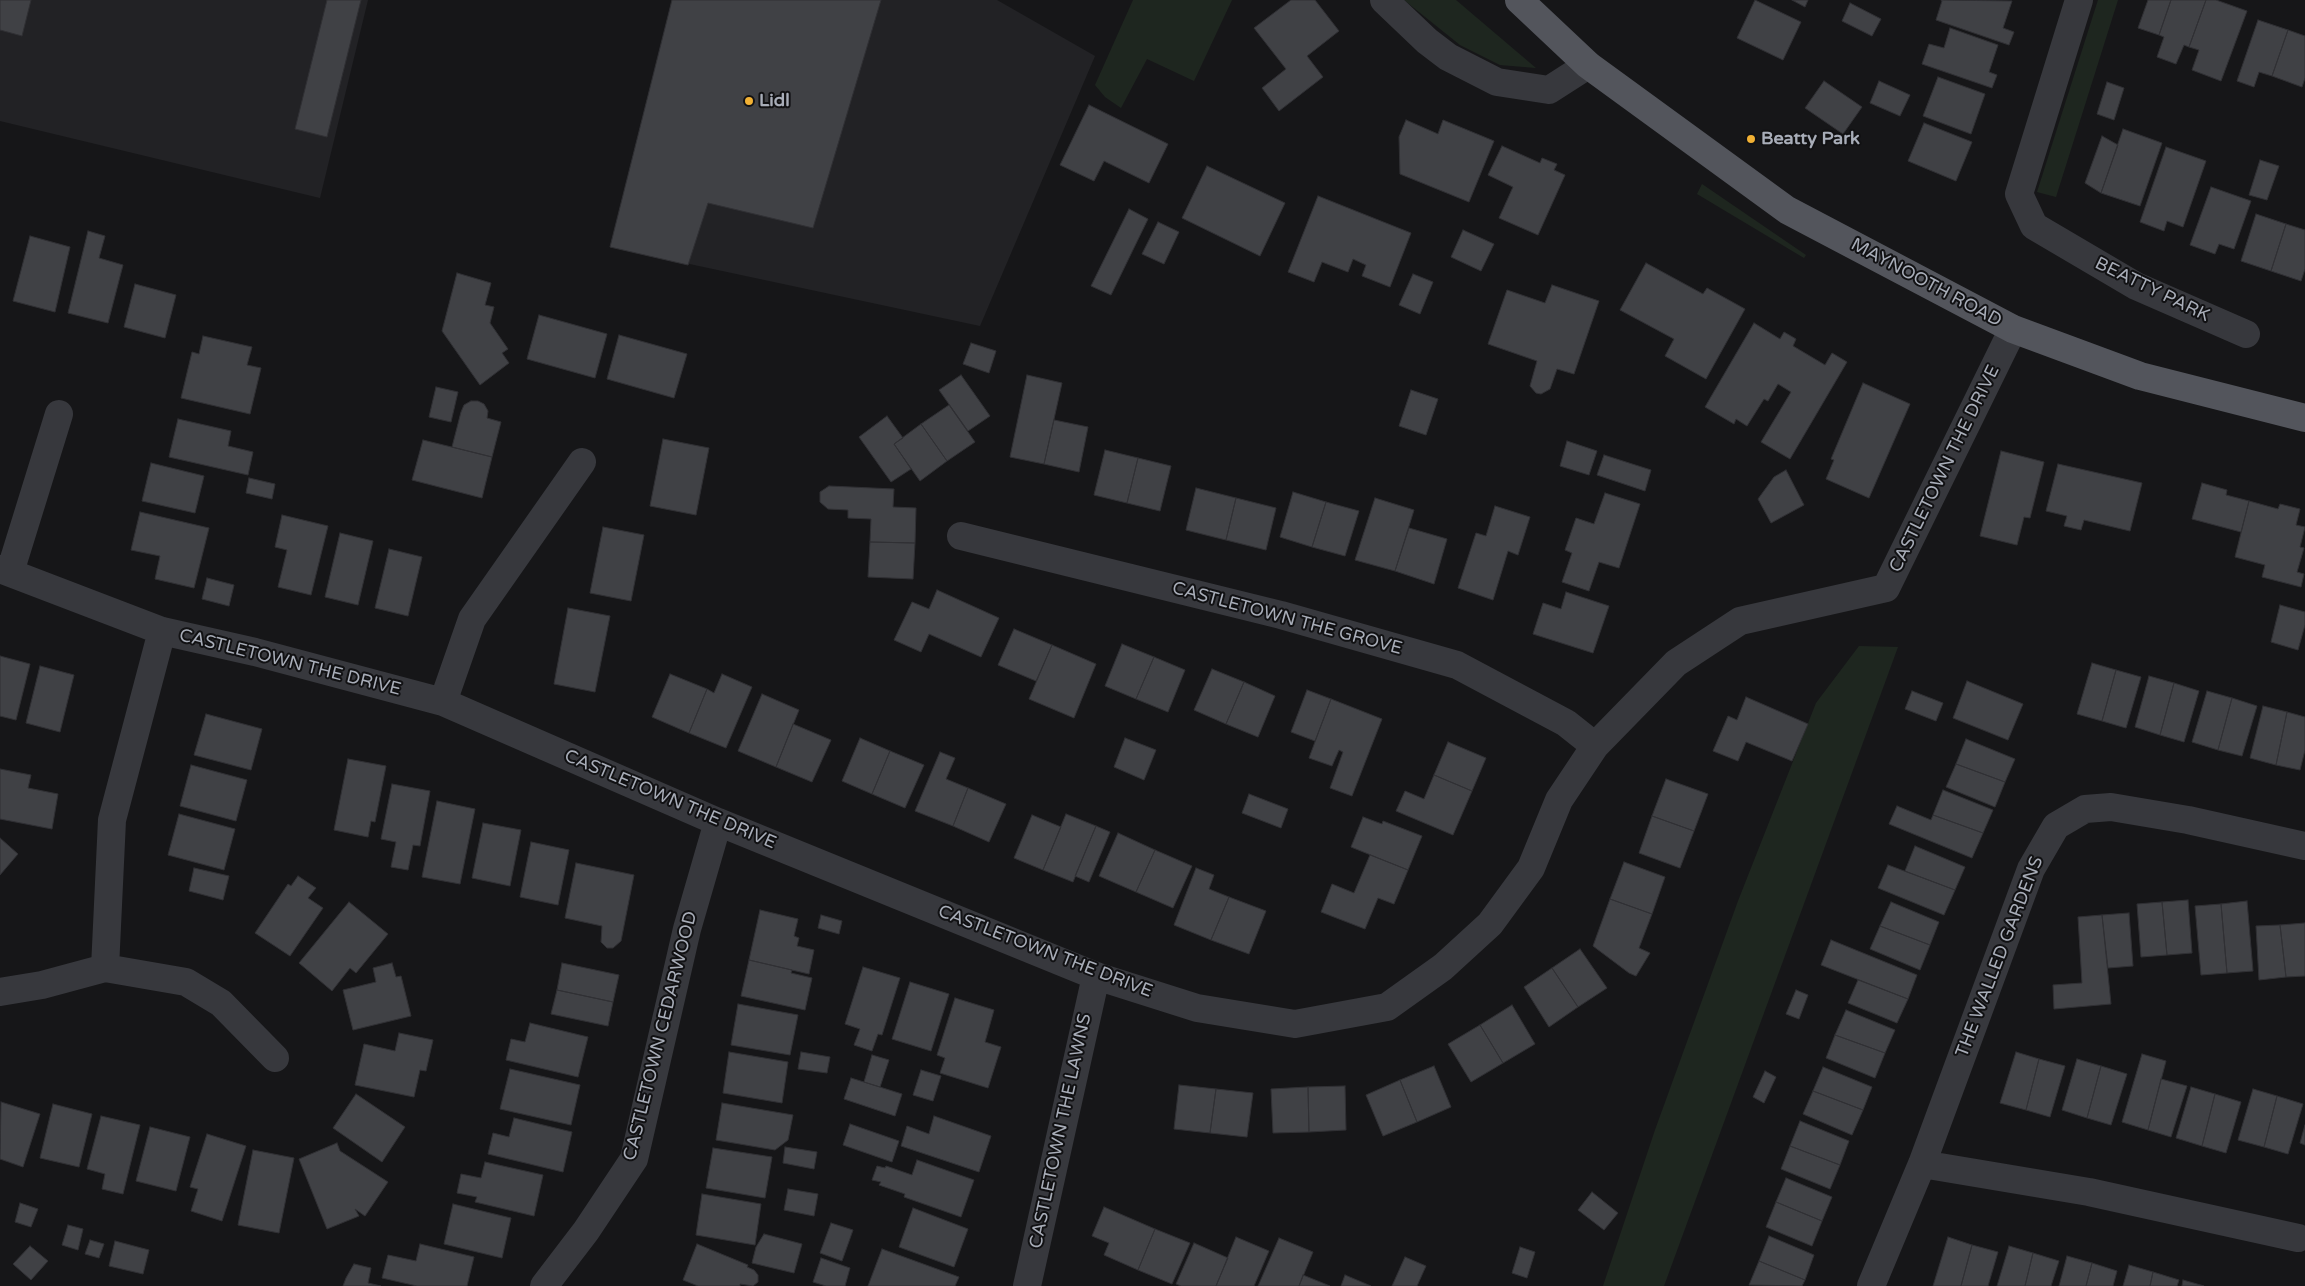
<!DOCTYPE html>
<style>
body{margin:0}
canvas{display:block;background:#161618}
</style>
<canvas width="2305" height="1286"></canvas>
<script>
const context = document.querySelector('canvas').getContext('2d');
context.lineJoin = 'round';
function fillPath(path, color) {
  context.fillStyle = color;
  context.fill(path, 'evenodd');
}
function shape(rows) {
  const path = new Path2D();
  for (const r of rows) {
    path.moveTo(r[0], r[1]);
    for (let i = 2; i < r.length; i += 2) path.lineTo(r[i], r[i + 1]);
  }
  return path;
}
function stroke(path, color, width, dash) {
  context.strokeStyle = color;
  context.lineWidth = width;
  context.lineCap = dash ? 'butt' : 'round';
  context.setLineDash(dash || []);
  context.stroke(path);
}
function drawText(font, color, halo, rows, align = 'center') {
  context.font = font + ' "Varela Round",sans-serif';
  context.lineWidth = 4;
  context.setLineDash([]);
  context.textBaseline = 'middle';
  context.strokeStyle = halo;
  context.fillStyle = color;
  for (const [text, x, y, turn = 0] of rows) {
    context.save();
    context.translate(x, y);
    context.rotate((+turn || 0) * Math.PI / 180);
    context.textAlign = isNaN(turn) ? turn : align;
    if (halo) context.strokeText(text, 0, 0);
    context.fillText(text, 0, 0);
    context.restore();
  }
}
fillPath(shape([
 [0,0,368,0,320,198,0,121],
 [672,0,997,0,1095,56,980,326,610,247]
]), '#222225');
fillPath(shape([
 [1133,0,1232,0,1194,81,1147,59,1121,108,1105,97,1095,85],
 [1404,0,1456,0,1536,68,1500,65,1460,45],
 [2098,0,2118,0,2056,197,2037,192],
 [1702,184,1806,255,1804,258,1697,194],
 [1859,646,1898,647,1664,1286,1603,1286,1655,1130,1738,901,1816,703]
]), '#1e261f');
const building = shape([
 [0,0,31,0,22,36,0,30,0,0],
 [327,0,361,0,327,137,295,129,327,0],
 [672,0,881,0,813,228,708,203,688,265,610,247,672,0],
 [1291,0,1315,0,1339,31,1307,56,1323,77,1279,111,1262,88,1286,69,1254,28,1291,0],
 [1755,0,1801,22,1783,60,1737,38,1755,0],
 [1792,0,1808,0,1805,7,1792,0],
 [1941,0,2012,1,2003,28,2014,32,2009,45,1936,20,1942,1,1941,0],
 [2148,0,2171,0,2159,35,2138,28,2148,0],
 [2171,0,2206,0,2189,47,2184,45,2176,64,2157,57,2164,37,2159,35,2171,0],
 [2206,0,2216,0,2247,11,2221,81,2192,70,2199,50,2189,47,2206,0],
 [1850,3,1881,19,1872,36,1842,21,1850,3],
 [2258,20,2288,30,2272,76,2259,72,2254,87,2237,81,2258,20],
 [1950,28,1998,45,1989,72,1997,75,1992,88,1922,64,1929,44,1944,48,1950,28],
 [2288,30,2305,36,2305,78,2302,87,2272,76,2288,30],
 [1938,77,1985,94,1971,134,1923,116,1938,77],
 [1824,81,1862,107,1843,134,1805,108,1824,81],
 [1879,81,1910,95,1900,116,1870,103,1879,81],
 [2107,82,2124,88,2114,120,2097,114,2107,82],
 [1089,105,1168,144,1149,183,1104,161,1094,181,1060,165,1089,105],
 [1406,120,1438,134,1443,120,1494,141,1469,202,1400,174,1399,137,1406,120],
 [1924,123,1972,142,1956,181,1908,161,1924,123],
 [2123,129,2162,143,2140,206,2101,193,2123,129],
 [2102,136,2118,145,2101,193,2085,183,2102,136],
 [1502,146,1540,163,1542,158,1557,164,1554,170,1565,175,1538,235,1499,218,1513,187,1488,175,1502,146],
 [2166,147,2206,161,2183,227,2167,221,2164,231,2140,222,2166,147],
 [2260,160,2279,166,2267,200,2249,195,2260,160],
 [1207,166,1285,203,1260,256,1182,218,1207,166],
 [2211,187,2251,201,2234,249,2219,244,2215,254,2190,245,2211,187],
 [1318,196,1411,233,1390,287,1362,276,1366,265,1353,259,1348,272,1322,262,1314,282,1288,272,1318,196],
 [1129,209,1148,219,1111,295,1091,286,1129,209],
 [2256,214,2286,224,2271,271,2241,261,2256,214],
 [1158,222,1179,232,1164,264,1142,254,1158,222],
 [2286,224,2305,230,2305,269,2301,281,2271,271,2286,224],
 [1463,230,1494,244,1481,271,1451,257,1463,230],
 [88,231,105,236,99,258,123,265,108,323,68,313,88,231],
 [30,236,70,247,55,312,13,301,30,236],
 [1646,263,1703,294,1707,288,1745,309,1706,379,1665,356,1674,339,1620,310,1646,263],
 [457,273,491,283,485,305,494,307,490,323,508,349,502,353,509,363,480,385,442,331,457,273],
 [1413,274,1433,282,1420,314,1399,305,1413,274],
 [135,284,176,295,165,338,124,327,135,284],
 [1552,285,1599,301,1574,374,1557,369,1550,389,1541,394,1536,393,1530,386,1537,361,1488,344,1507,290,1545,303,1552,285],
 [539,315,607,334,595,378,527,359,539,315],
 [1754,323,1780,339,1784,332,1796,339,1793,346,1825,365,1832,353,1847,362,1790,459,1761,442,1791,392,1778,384,1768,401,1764,399,1747,426,1736,419,1734,424,1705,407,1754,323],
 [619,335,687,354,674,398,607,379,619,335],
 [203,336,252,347,247,365,261,368,250,414,181,398,192,352,199,354,203,336],
 [971,343,996,351,989,373,963,364,971,343],
 [961,375,990,416,968,431,939,390,961,375],
 [1027,375,1062,383,1044,464,1010,457,1027,375],
 [1863,383,1910,404,1869,498,1826,479,1834,460,1831,459,1863,383],
 [436,387,458,392,451,422,429,417,436,387],
 [1411,390,1438,399,1426,435,1399,426,1411,390],
 [471,401,478,401,484,404,488,411,487,418,501,422,492,457,452,447,461,412,464,405,471,401],
 [949,405,975,442,947,461,921,424,949,405],
 [887,416,903,438,894,444,911,469,891,482,859,437,887,416],
 [178,419,231,431,228,446,253,452,248,475,169,457,178,419],
 [1054,420,1088,427,1079,472,1044,464,1054,420],
 [921,424,947,461,920,481,894,444,921,424],
 [663,439,709,448,696,515,650,506,663,439],
 [423,440,492,457,482,498,412,480,423,440],
 [1567,441,1597,451,1589,475,1560,466,1567,441],
 [1105,450,1138,458,1127,503,1094,495,1105,450],
 [2001,451,2044,462,2030,518,2024,517,2017,545,1980,536,2001,451],
 [1604,455,1651,470,1645,491,1597,475,1604,455],
 [1138,458,1171,466,1160,511,1127,503,1138,458],
 [151,463,204,476,195,513,142,501,151,463],
 [2058,464,2142,483,2130,531,2084,520,2081,530,2064,526,2067,516,2046,511,2058,464],
 [1786,470,1804,505,1771,523,1758,499,1774,477,1786,470],
 [249,478,275,484,272,499,246,493,249,478],
 [2202,483,2227,490,2226,495,2249,501,2241,532,2192,519,2202,483],
 [829,486,894,489,893,507,916,508,915,543,870,542,871,519,848,518,848,510,828,509,820,502,820,492,829,486],
 [1196,488,1236,498,1226,540,1186,530,1196,488],
 [1293,492,1326,502,1312,547,1280,537,1293,492],
 [1605,493,1640,504,1619,568,1599,562,1589,591,1562,582,1572,553,1565,550,1576,518,1594,524,1605,493],
 [1236,498,1276,508,1266,550,1226,540,1236,498],
 [1375,498,1414,510,1395,571,1355,560,1375,498],
 [2249,501,2278,509,2280,504,2300,509,2296,525,2305,527,2300,547,2304,548,2297,572,2304,574,2301,587,2262,577,2265,565,2235,557,2249,501],
 [1326,502,1359,511,1345,556,1312,547,1326,502],
 [1495,506,1530,517,1518,555,1508,551,1493,600,1458,588,1476,533,1486,536,1495,506],
 [140,512,209,528,194,588,155,579,160,556,131,550,140,512],
 [282,515,328,526,311,595,278,587,287,550,275,547,282,515],
 [603,527,644,535,631,601,590,593,603,527],
 [1409,528,1447,539,1434,584,1395,571,1409,528],
 [340,533,373,541,358,605,325,597,340,533],
 [870,542,915,543,913,579,868,577,870,542],
 [389,549,422,557,408,616,375,608,389,549],
 [207,578,234,585,229,606,202,599,207,578],
 [937,590,999,618,981,657,929,634,921,652,894,640,912,602,929,609,937,590],
 [1566,592,1609,606,1593,653,1533,634,1543,603,1561,609,1566,592],
 [2280,605,2305,612,2305,625,2298,650,2271,642,2280,605],
 [568,608,610,616,595,692,554,684,568,608],
 [1014,629,1052,645,1036,681,998,665,1014,629],
 [1122,644,1154,657,1136,699,1105,686,1122,644],
 [1052,645,1096,664,1074,718,1029,699,1052,645],
 [0,656,30,664,16,720,0,716,0,656],
 [1154,657,1185,670,1168,712,1136,699,1154,657],
 [2092,663,2116,670,2102,721,2077,714,2092,663],
 [40,666,74,675,60,732,26,723,40,666],
 [1212,669,1244,682,1226,724,1194,710,1212,669],
 [2116,670,2141,677,2126,728,2102,721,2116,670],
 [670,674,707,689,689,733,652,717,670,674],
 [722,674,752,687,726,748,689,733,707,689,714,693,722,674],
 [2149,676,2174,683,2160,735,2135,727,2149,676],
 [1967,681,2023,704,2008,740,1953,718,1967,681],
 [1244,682,1275,696,1258,737,1226,724,1244,682],
 [2174,683,2199,691,2184,742,2160,735,2174,683],
 [1307,690,1331,699,1315,741,1291,732,1307,690],
 [1912,691,1943,703,1936,721,1905,709,1912,691],
 [2207,691,2232,698,2218,750,2192,742,2207,691],
 [762,694,799,710,776,767,738,751,762,694],
 [1746,697,1808,724,1792,761,1746,742,1738,761,1713,751,1728,716,1737,720,1746,697],
 [2232,698,2257,706,2242,756,2218,750,2232,698],
 [1331,699,1382,719,1352,796,1330,788,1343,752,1339,750,1332,766,1309,758,1331,699],
 [2263,706,2287,712,2276,765,2250,758,2263,706],
 [2287,712,2305,717,2305,750,2300,770,2276,765,2287,712],
 [206,714,262,729,251,770,194,755,206,714],
 [793,724,831,740,812,782,776,767,793,724],
 [860,738,890,751,872,794,842,781,860,738],
 [1125,738,1156,750,1144,780,1114,767,1125,738],
 [1966,739,2015,759,2005,782,1956,764,1966,739],
 [1448,742,1486,758,1472,791,1434,775,1448,742],
 [890,751,924,765,905,808,872,794,890,751],
 [940,752,955,758,946,779,968,788,953,826,915,811,940,752],
 [348,759,386,766,375,822,371,821,368,837,334,830,348,759],
 [1956,764,2005,782,1995,807,1946,787,1956,764],
 [191,765,247,780,236,821,180,806,191,765],
 [0,769,31,775,28,788,58,794,52,829,0,819,0,769],
 [1434,775,1472,791,1453,835,1396,811,1405,791,1424,799,1434,775],
 [1666,779,1708,794,1694,831,1652,816,1666,779],
 [392,784,430,791,420,846,413,845,408,870,391,867,396,842,381,839,392,784],
 [968,788,1006,804,989,842,953,826,968,788],
 [1943,790,1993,810,1983,833,1933,815,1943,790],
 [1249,794,1288,809,1281,828,1242,813,1249,794],
 [437,801,475,809,460,884,422,877,437,801],
 [1897,806,1931,820,1933,815,1983,833,1972,858,1889,824,1897,806],
 [179,814,235,829,224,870,168,855,179,814],
 [1066,814,1096,826,1073,882,1043,870,1066,814],
 [1032,815,1061,827,1043,870,1014,858,1032,815],
 [1652,816,1694,831,1680,868,1639,853,1652,816],
 [1363,817,1382,824,1383,821,1422,836,1408,870,1351,847,1363,817],
 [483,823,521,830,510,886,472,878,483,823],
 [1096,826,1110,832,1089,882,1075,876,1096,826],
 [1118,833,1155,850,1136,892,1099,876,1118,833],
 [0,838,18,854,0,875,0,838],
 [531,842,569,850,558,905,520,897,531,842],
 [1915,846,1965,867,1955,890,1905,871,1915,846],
 [1155,850,1192,866,1173,908,1136,892,1155,850],
 [1370,855,1408,870,1394,904,1378,898,1365,929,1321,912,1332,884,1354,893,1370,855],
 [1624,862,1665,877,1652,914,1610,899,1624,862],
 [576,863,634,875,621,941,613,948,607,948,601,942,602,926,565,918,576,863],
 [1888,865,1955,890,1944,915,1878,888,1888,865],
 [194,868,229,876,223,900,189,891,194,868],
 [1196,868,1214,875,1209,889,1229,897,1211,940,1174,925,1196,868],
 [298,876,316,888,308,898,323,908,290,956,255,933,288,884,291,886,298,876],
 [1229,897,1266,911,1249,954,1211,940,1229,897],
 [1610,899,1652,914,1639,948,1650,953,1636,976,1629,973,1593,946,1610,899],
 [2188,900,2192,953,2167,955,2162,902,2188,900],
 [2247,901,2253,971,2227,973,2221,904,2247,901],
 [349,902,388,934,356,973,350,968,332,991,299,963,349,902],
 [1891,902,1939,922,1930,945,1880,926,1891,902],
 [2162,902,2167,955,2141,957,2137,904,2162,902],
 [2221,904,2227,973,2201,975,2195,906,2221,904],
 [760,910,798,919,794,936,799,938,797,946,814,950,809,974,749,960,760,910],
 [2129,913,2133,966,2108,968,2102,915,2129,913],
 [821,915,842,921,839,934,818,928,821,915],
 [2102,915,2111,1004,2054,1009,2053,985,2082,983,2078,917,2102,915],
 [2305,923,2305,976,2286,977,2280,925,2305,923],
 [2280,925,2286,977,2259,980,2256,926,2280,925],
 [1880,926,1930,945,1920,970,1870,949,1880,926],
 [1831,940,1917,975,1908,999,1821,965,1831,940],
 [1580,949,1607,988,1578,1007,1552,968,1580,949],
 [749,960,792,970,791,973,812,978,805,1010,741,996,749,960],
 [392,963,396,977,401,976,411,1016,353,1030,343,990,376,982,373,968,392,963],
 [562,963,619,975,613,1002,557,990,562,963],
 [863,967,900,978,882,1035,878,1034,872,1051,854,1045,860,1029,845,1024,863,967],
 [1552,968,1578,1007,1549,1027,1524,987,1552,968],
 [1858,980,1908,999,1897,1023,1848,1003,1858,980],
 [910,982,949,994,931,1051,892,1039,910,982],
 [557,990,613,1002,608,1026,551,1014,557,990],
 [1796,990,1808,995,1799,1019,1786,1014,1796,990],
 [955,998,994,1010,985,1042,1001,1047,988,1088,940,1073,945,1058,937,1055,955,998],
 [738,1004,798,1015,790,1055,731,1045,738,1004],
 [1512,1005,1535,1044,1503,1063,1480,1025,1512,1005],
 [1846,1010,1895,1030,1885,1053,1835,1035,1846,1010],
 [530,1023,588,1037,578,1077,506,1060,511,1039,525,1042,530,1023],
 [1480,1025,1503,1063,1471,1082,1448,1044,1480,1025],
 [399,1033,433,1040,426,1071,420,1070,414,1097,355,1085,364,1044,395,1051,399,1033],
 [1835,1035,1885,1053,1875,1078,1826,1058,1835,1035],
 [729,1052,788,1062,782,1103,723,1093,729,1052],
 [801,1052,830,1057,827,1073,798,1069,801,1052],
 [2016,1052,2039,1059,2026,1110,2000,1103,2016,1052],
 [2142,1054,2166,1061,2148,1130,2122,1122,2142,1054],
 [872,1055,889,1060,880,1087,864,1082,872,1055],
 [2039,1059,2065,1066,2050,1117,2026,1110,2039,1059],
 [2077,1059,2101,1066,2087,1118,2062,1110,2077,1059],
 [1434,1066,1451,1107,1417,1122,1400,1080,1434,1066],
 [2101,1066,2127,1074,2111,1125,2087,1118,2101,1066],
 [1823,1067,1872,1087,1863,1110,1813,1091,1823,1067],
 [510,1069,580,1085,571,1125,500,1109,510,1069],
 [921,1070,941,1076,933,1101,913,1095,921,1070],
 [1765,1071,1776,1077,1764,1103,1753,1097,1765,1071],
 [851,1078,902,1094,895,1116,844,1099,851,1078],
 [2161,1079,2187,1086,2171,1137,2148,1130,2161,1079],
 [1400,1080,1417,1122,1383,1136,1366,1095,1400,1080],
 [1179,1085,1216,1089,1210,1133,1174,1129,1179,1085],
 [1345,1086,1346,1130,1309,1132,1308,1087,1345,1086],
 [1308,1087,1309,1132,1273,1133,1271,1089,1308,1087],
 [2191,1087,2215,1094,2202,1146,2176,1138,2191,1087],
 [1216,1089,1253,1093,1247,1137,1210,1133,1216,1089],
 [2253,1089,2277,1096,2264,1147,2238,1140,2253,1089],
 [1813,1091,1863,1110,1852,1135,1803,1114,1813,1091],
 [356,1094,405,1127,382,1162,333,1128,356,1094],
 [2215,1094,2241,1102,2226,1153,2202,1146,2215,1094],
 [2277,1096,2303,1104,2288,1154,2264,1147,2277,1096],
 [1,1102,40,1114,23,1167,0,1159,1,1102],
 [722,1103,793,1115,788,1140,775,1150,716,1140,722,1103],
 [53,1104,92,1114,79,1167,40,1158,53,1104],
 [101,1116,140,1125,123,1194,102,1189,105,1174,87,1169,101,1116],
 [934,1116,991,1136,979,1172,901,1146,907,1126,929,1134,934,1116],
 [514,1118,572,1132,563,1172,488,1154,493,1133,509,1137,514,1118],
 [1800,1121,1849,1141,1840,1165,1790,1146,1800,1121],
 [850,1124,899,1141,892,1162,843,1145,850,1124],
 [2305,1125,2305,1145,2300,1143,2305,1125],
 [150,1127,190,1137,176,1191,136,1181,150,1127],
 [207,1134,246,1146,222,1221,191,1211,198,1189,190,1187,207,1134],
 [337,1143,340,1151,388,1182,365,1216,355,1209,359,1216,327,1229,299,1159,337,1143],
 [1790,1146,1840,1165,1830,1189,1781,1169,1790,1146],
 [785,1147,817,1152,814,1169,783,1163,785,1147],
 [713,1148,772,1157,765,1198,706,1188,713,1148],
 [253,1150,294,1158,279,1233,238,1225,253,1150],
 [917,1160,974,1180,961,1217,904,1197,905,1194,879,1185,881,1182,872,1180,877,1166,885,1168,886,1166,912,1175,917,1160],
 [485,1162,543,1175,534,1216,475,1202,477,1197,457,1193,461,1174,481,1178,485,1162],
 [1786,1178,1832,1197,1822,1221,1776,1202,1786,1178],
 [788,1189,818,1194,814,1216,784,1210,788,1189],
 [1592,1192,1618,1213,1604,1230,1578,1210,1592,1192],
 [702,1194,761,1204,755,1245,696,1235,702,1194],
 [1776,1202,1822,1221,1812,1246,1766,1227,1776,1202],
 [20,1203,38,1209,31,1227,15,1222,20,1203],
 [453,1204,511,1218,502,1258,444,1244,453,1204],
 [1104,1207,1155,1229,1138,1270,1104,1255,1109,1243,1092,1236,1104,1207],
 [913,1208,968,1229,954,1267,899,1247,913,1208],
 [831,1223,853,1230,842,1261,820,1253,831,1223],
 [68,1225,83,1229,78,1250,62,1245,68,1225],
 [1155,1229,1190,1243,1172,1284,1138,1270,1155,1229],
 [764,1234,802,1244,794,1273,752,1263,756,1247,764,1234],
 [1769,1236,1814,1255,1805,1280,1759,1261,1769,1236],
 [1236,1237,1269,1251,1254,1286,1216,1286,1236,1237],
 [1948,1237,1972,1245,1961,1286,1933,1286,1948,1237],
 [1279,1238,1313,1252,1299,1286,1258,1286,1279,1238],
 [90,1240,104,1244,99,1258,85,1254,90,1240],
 [115,1241,149,1250,143,1274,109,1266,115,1241],
 [1194,1243,1228,1258,1216,1286,1181,1286,1176,1284,1194,1243],
 [420,1244,474,1257,467,1286,417,1286,382,1278,388,1255,416,1261,420,1244],
 [697,1244,748,1265,747,1267,754,1270,758,1275,758,1282,753,1286,740,1284,740,1286,698,1286,683,1280,697,1244],
 [1972,1245,1998,1252,1988,1286,1961,1286,1972,1245],
 [30,1246,48,1261,31,1280,13,1264,30,1246],
 [2009,1246,2033,1253,2025,1286,1997,1286,2009,1246],
 [1520,1247,1535,1252,1527,1278,1512,1273,1520,1247],
 [882,1249,959,1277,955,1286,868,1286,882,1249],
 [2033,1253,2059,1261,2051,1286,2025,1286,2033,1253],
 [2067,1256,2092,1263,2086,1286,2059,1286,2067,1256],
 [1405,1257,1426,1266,1417,1286,1392,1286,1405,1257],
 [821,1258,850,1268,845,1286,826,1286,813,1282,821,1258],
 [1759,1261,1805,1280,1802,1286,1749,1285,1759,1261],
 [2092,1263,2117,1271,2113,1286,2086,1286,2092,1263],
 [354,1264,371,1268,368,1283,381,1286,343,1286,346,1278,354,1264],
 [2129,1265,2153,1272,2150,1286,2123,1286,2129,1265],
 [2153,1272,2179,1280,2177,1286,2150,1286,2153,1272],
 [1303,1275,1330,1286,1299,1286,1303,1275],
 [1345,1275,1371,1286,1341,1286,1345,1275],
 [2183,1280,2204,1286,2182,1286,2183,1280]
]);
fillPath(building, '#404145');
stroke(building, '#303034', 1);
stroke(shape([
 [1384,0,1427,41,1448,57,1497,82,1549,90,1588,65],
 [2079,0,2019,194,2034,226,2136,286,2246,334],
 [961,536,1281,615,1457,665,1566,723,1595,746],
 [0,569,162,631,255,652,443,702,718,822,1096,976,1197,1008,1295,1024,1387,1007,1443,967,1490,924,1531,868,1559,800,1595,746,1676,663,1740,621,1886,588,2013,329],
 [10,572,59,414],
 [162,631,112,820,105,968,186,982,221,1003,275,1058],
 [443,702,472,619,582,462],
 [0,992,42,985,105,968],
 [1922,1164,2089,1192,2298,1238],
 [544,1286,586,1231,634,1159,687,929,718,822],
 [1027,1286,1096,976],
 [1871,1286,1922,1164,2031,869,2056,826,2085,809,2111,807,2188,820,2305,846]
]), '#37383d', 28);
stroke(shape([
 [1519,0,1588,65,1787,210,2013,329,2140,376,2305,418]
]), '#53555c', 28);
for (const [x, y, r, color] of [
 [749,101,5,"#f2b134"],
 [1751,139,5,"#f2b134"]
]) {
  const dot = new Path2D();
  dot.arc(x, y, r, 0, 2 * Math.PI);
  context.fillStyle = color;
  context.fill(dot);
  stroke(dot, '#111113', 2);
}
drawText('bold 18px', '#a8adb8', '#111113', [
 ["Lidl",759,101],
 ["Beatty Park",1761,139]
], 'left');
drawText('18px', '#a8adb8', '#111113', [
 ["MAYNOOTH ROAD",1926,283,28],
 ["BEATTY PARK",2152,290,26],
 ["CASTLETOWN THE DRIVE",1945,469,-64],
 ["CASTLETOWN THE GROVE",1287,619,15],
 ["CASTLETOWN THE DRIVE",290,663,14],
 ["CASTLETOWN THE DRIVE",670,800,23],
 ["CASTLETOWN THE DRIVE",1045,952,21],
 ["THE WALLED GARDENS",2000,957,-69],
 ["CASTLETOWN CEDARWOOD",661,1036,-76],
 ["CASTLETOWN THE LAWNS",1061,1131,-78]
]);
</script>
